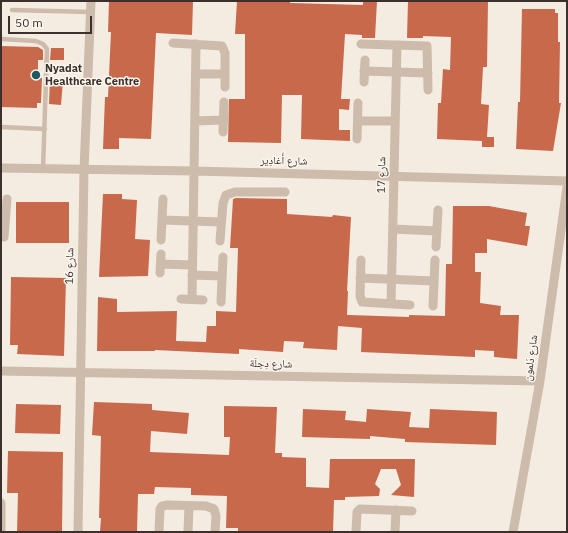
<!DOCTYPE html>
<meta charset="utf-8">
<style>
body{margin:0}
#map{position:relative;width:568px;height:533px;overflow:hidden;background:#f4ebe1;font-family:"IBM Plex Sans",sans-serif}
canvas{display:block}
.frame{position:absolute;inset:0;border:2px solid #3b302b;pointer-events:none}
.scale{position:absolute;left:8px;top:16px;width:84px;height:18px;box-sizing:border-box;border:2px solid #3b302b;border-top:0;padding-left:5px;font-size:12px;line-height:14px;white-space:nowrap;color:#3b302b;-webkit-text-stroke:3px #fbf5ee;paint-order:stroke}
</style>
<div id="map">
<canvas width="568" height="533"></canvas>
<div class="frame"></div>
<div class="scale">50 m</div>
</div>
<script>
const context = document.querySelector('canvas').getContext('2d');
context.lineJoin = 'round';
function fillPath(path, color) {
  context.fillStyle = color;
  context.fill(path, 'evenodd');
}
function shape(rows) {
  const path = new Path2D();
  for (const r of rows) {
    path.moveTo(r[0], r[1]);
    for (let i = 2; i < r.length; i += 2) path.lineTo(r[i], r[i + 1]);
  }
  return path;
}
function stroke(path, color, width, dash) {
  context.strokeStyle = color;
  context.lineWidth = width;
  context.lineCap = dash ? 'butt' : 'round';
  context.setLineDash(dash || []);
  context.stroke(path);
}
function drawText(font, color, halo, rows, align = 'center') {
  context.font = font + ' "IBM Plex Sans","Noto Naskh Arabic",sans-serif';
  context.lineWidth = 3;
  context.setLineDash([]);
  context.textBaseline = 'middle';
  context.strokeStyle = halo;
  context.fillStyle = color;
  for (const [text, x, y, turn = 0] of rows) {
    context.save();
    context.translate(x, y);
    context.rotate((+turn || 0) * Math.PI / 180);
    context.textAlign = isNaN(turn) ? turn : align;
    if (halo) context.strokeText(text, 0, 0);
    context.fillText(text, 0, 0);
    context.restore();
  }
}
fillPath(shape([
 [109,1,193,1,192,35,156,33,151,139,119,138,119,149,103,149,105,97,108,97,111,32,108,32],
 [237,1,290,1,290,3,363,5,363,1,377,1,375,38,362,38,362,35,345,34,341,99,350,99,349,110,339,109,339,130,350,130,350,141,301,139,302,95,282,95,281,143,228,142,229,99,245,99,245,34,235,34],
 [408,1,488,1,487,67,483,67,481,104,489,105,487,137,494,137,494,147,482,147,482,141,437,139,438,103,441,103,443,69,450,70,451,37,423,36,423,38,407,38],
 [522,9,555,9,555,13,558,13,558,42,560,42,559,103,561,103,553,151,516,149,518,102,520,102],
 [1,46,38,47,43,50,43,60,38,60,38,78,42,78,41,103,37,103,37,108,1,107],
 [51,48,64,48,64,60,50,60],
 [50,79,63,80,61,105,49,104],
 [103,194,122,194,122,199,137,200,135,239,150,240,148,276,99,277],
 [236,198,287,199,287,214,332,217,333,215,351,217,347,291,348,291,347,315,349,315,409,317,409,315,445,316,446,264,452,264,453,206,489,206,527,213,525,226,530,226,527,246,487,239,487,253,475,253,475,272,481,272,480,303,501,306,500,315,519,315,517,359,494,357,494,351,475,350,475,357,361,352,362,328,338,326,337,350,303,348,304,342,284,341,283,352,239,349,239,354,155,350,155,351,97,351,98,297,117,299,117,312,177,311,176,341,206,342,207,326,216,326,216,311,236,312,238,248,230,248,233,199],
 [16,202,69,202,69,243,16,243],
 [11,277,66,278,64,356,17,354,18,345,10,345],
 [94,402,152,404,152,410,189,413,187,434,151,431,150,452,229,455,230,437,224,437,224,406,277,407,275,453,282,453,282,457,306,458,306,487,329,488,330,459,415,459,414,497,391,495,401,485,396,469,381,469,375,484,380,489,379,496,345,497,345,500,334,500,333,532,238,532,238,528,226,528,227,496,191,495,191,488,155,487,154,494,138,494,137,532,100,532,101,518,99,518,101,436,92,435],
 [16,404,61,405,60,434,15,433],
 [303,409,346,411,345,420,366,422,367,409,411,412,409,427,429,428,430,409,497,412,496,445,405,442,405,439,370,436,370,439,302,437],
 [8,451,63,452,62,532,17,532,18,493,7,493]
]), '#c8694b');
stroke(shape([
 [12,10,91,12],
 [1,39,36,41,43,44,47,49,43,169],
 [1,127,45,129]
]), '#cdbbac', 4.5);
stroke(shape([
 [173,43,222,46,225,53,225,87],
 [361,44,427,46,428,90],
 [364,71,428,73],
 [196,74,225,74],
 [364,82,365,60],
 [195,121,224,120],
 [358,121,395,121],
 [223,132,224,102],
 [357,139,358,103],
 [1,168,195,171,567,181],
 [162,220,221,222],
 [393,229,437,231],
 [4,237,7,199],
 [161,240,163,199],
 [220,241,223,203,226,195,235,192,285,192],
 [436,247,438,210],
 [361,260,360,296,362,302,410,305],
 [161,264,192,265],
 [160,273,161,254],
 [192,275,222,276],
 [360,278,434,281],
 [181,299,203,300],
 [192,299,196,44],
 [221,302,223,257],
 [391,304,397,45],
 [433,306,435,260],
 [1,371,540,381],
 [1,503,1,532],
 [78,532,84,170,91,1],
 [159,532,160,509,162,506,168,505,206,506,214,509,216,516,215,532],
 [188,532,189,506],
 [356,532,357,512,360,509,412,511],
 [395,532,396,510],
 [513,532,540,381,567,187]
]), '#cdbbac', 9);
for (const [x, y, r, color] of [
 [36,75,5,"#1f5a5e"]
]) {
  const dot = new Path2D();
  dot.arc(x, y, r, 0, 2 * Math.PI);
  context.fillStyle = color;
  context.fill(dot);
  stroke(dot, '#fbf5ee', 1.5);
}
drawText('bold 11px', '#3b302b', '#fbf5ee', [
 ["Nyadat",45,69],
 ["Healthcare Centre",45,82]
], 'left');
drawText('11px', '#3b302b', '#fbf5ee', [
 ["شارع أَغادِير",284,161,1],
 ["شارع 17",382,175,-89],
 ["شارع 16",70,266,-89],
 ["شارع دَلمون",531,358,-82],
 ["شارع دِجلَة",271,364,1]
]);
</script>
